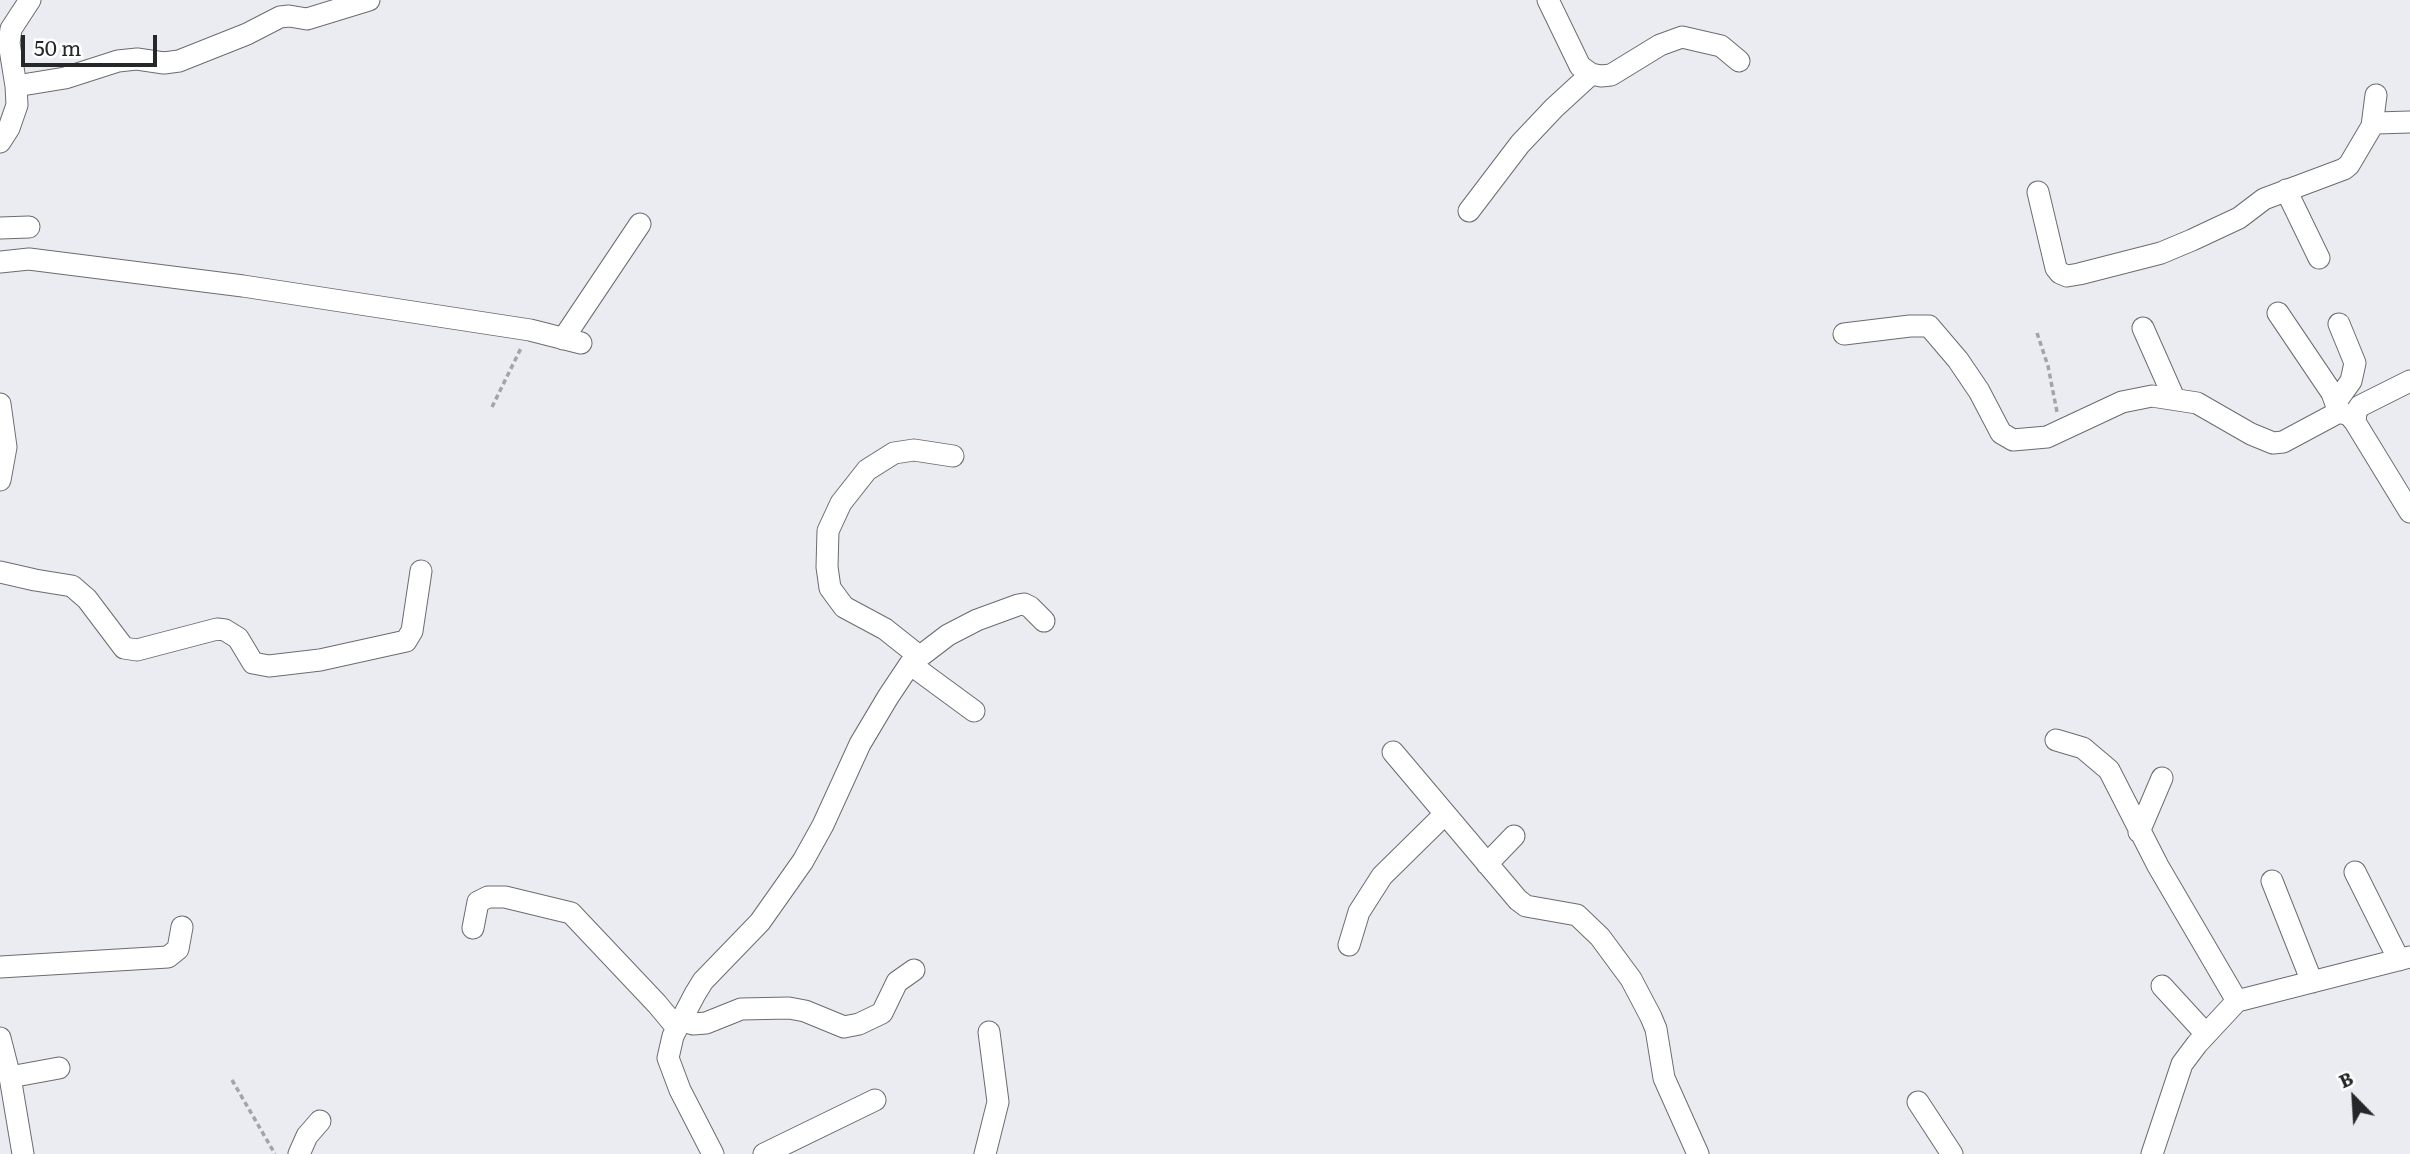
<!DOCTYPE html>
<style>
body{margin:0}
#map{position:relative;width:2410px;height:1154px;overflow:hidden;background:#eaecf1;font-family:Literata,serif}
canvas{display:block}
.north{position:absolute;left:2319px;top:1063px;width:70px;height:70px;-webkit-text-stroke:5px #fff;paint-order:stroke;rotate:336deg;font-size:19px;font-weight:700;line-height:28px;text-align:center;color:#262728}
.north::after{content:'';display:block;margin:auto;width:24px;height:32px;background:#262728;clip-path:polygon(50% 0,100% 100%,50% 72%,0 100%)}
.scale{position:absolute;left:21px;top:35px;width:136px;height:32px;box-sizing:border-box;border:4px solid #262728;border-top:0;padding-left:9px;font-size:21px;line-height:24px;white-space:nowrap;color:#262728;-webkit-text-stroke:5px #fff;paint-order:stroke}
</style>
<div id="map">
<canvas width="2410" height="1154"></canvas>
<div class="north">B</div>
<div class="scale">50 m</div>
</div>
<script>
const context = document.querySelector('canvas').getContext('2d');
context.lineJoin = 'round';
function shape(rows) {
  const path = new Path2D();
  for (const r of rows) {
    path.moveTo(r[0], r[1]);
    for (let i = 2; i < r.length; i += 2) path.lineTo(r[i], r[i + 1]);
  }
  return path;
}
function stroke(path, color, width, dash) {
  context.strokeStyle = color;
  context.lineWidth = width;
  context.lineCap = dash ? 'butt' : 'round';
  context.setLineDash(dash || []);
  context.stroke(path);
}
const minor = shape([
 [1548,0,1580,66,1591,74,1601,76,1611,75,1660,45,1682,37,1721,46,1739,61],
 [16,86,65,78,118,61,137,59,164,63,179,61,247,34,280,17,289,16,307,19,369,0],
 [2372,126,2376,95],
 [0,142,9,128,17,105,16,86,9,43,11,29,30,0],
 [2286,190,2319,258],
 [2038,192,2056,268,2060,273,2067,276,2079,274,2161,253,2192,240,2239,218,2264,199,2344,169,2349,165,2372,126,2376,123,2410,122],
 [1469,211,1520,144,1554,108,1591,74],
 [0,228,29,227],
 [0,262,29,259,243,286,530,330,581,343],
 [2278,313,2332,393,2339,412],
 [2143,328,2174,398],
 [1844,334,1910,326,1929,326,1958,360,1979,391,2001,433,2013,440,2047,437,2122,402,2152,396,2197,403,2251,434,2273,443,2283,442,2339,412,2349,415,2355,422],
 [563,339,640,224],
 [2410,381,2360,406,2356,412,2355,422,2410,512],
 [2336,402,2351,381,2355,363,2339,324],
 [0,404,6,447,0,480],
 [0,572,35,580,72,586,87,599,124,648,137,650,217,629,225,630,238,638,253,663,269,666,320,660,406,641,412,631,421,571],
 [919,656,885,629,844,607,830,588,827,567,828,531,841,503,867,470,894,453,914,450,953,456],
 [910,664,974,711],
 [2056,740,2083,748,2109,770,2158,866,2237,1001],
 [1393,752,1518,900,1526,906,1577,915,1600,937,1631,979,1651,1017,1656,1029,1664,1078,1698,1154],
 [2139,832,2162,778],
 [1487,864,1514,836],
 [2355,872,2399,960],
 [2272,881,2312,982],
 [473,928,478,902,488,897,505,897,571,913,657,1004,677,1028],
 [1349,945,1359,912,1382,876,1445,814],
 [0,967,168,957,178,949,182,927],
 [2162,986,2206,1034],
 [680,1020,693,1024,706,1023,741,1009,789,1008,805,1011,844,1027,859,1024,882,1013,897,982,914,970],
 [0,1038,10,1077,23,1154],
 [10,1077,59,1068],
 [1918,1102,1952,1154],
 [299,1154,307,1136,320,1121],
 [713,1154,680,1090,668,1058,673,1036,695,994,703,981,760,922,803,861,823,825,860,744,888,697,910,664,948,635,977,620,1018,605,1024,604,1030,607,1044,621],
 [764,1154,875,1100],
 [985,1154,998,1102,989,1032],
 [2152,1154,2182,1064,2197,1044,2237,1001,2410,957]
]);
stroke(minor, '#6a6c70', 23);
stroke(shape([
 [2037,333,2048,366,2057,412],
 [492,407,522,346],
 [232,1080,275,1154]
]), '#a3a4a8', 3.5, [5, 3.5]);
stroke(minor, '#fff', 21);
</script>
